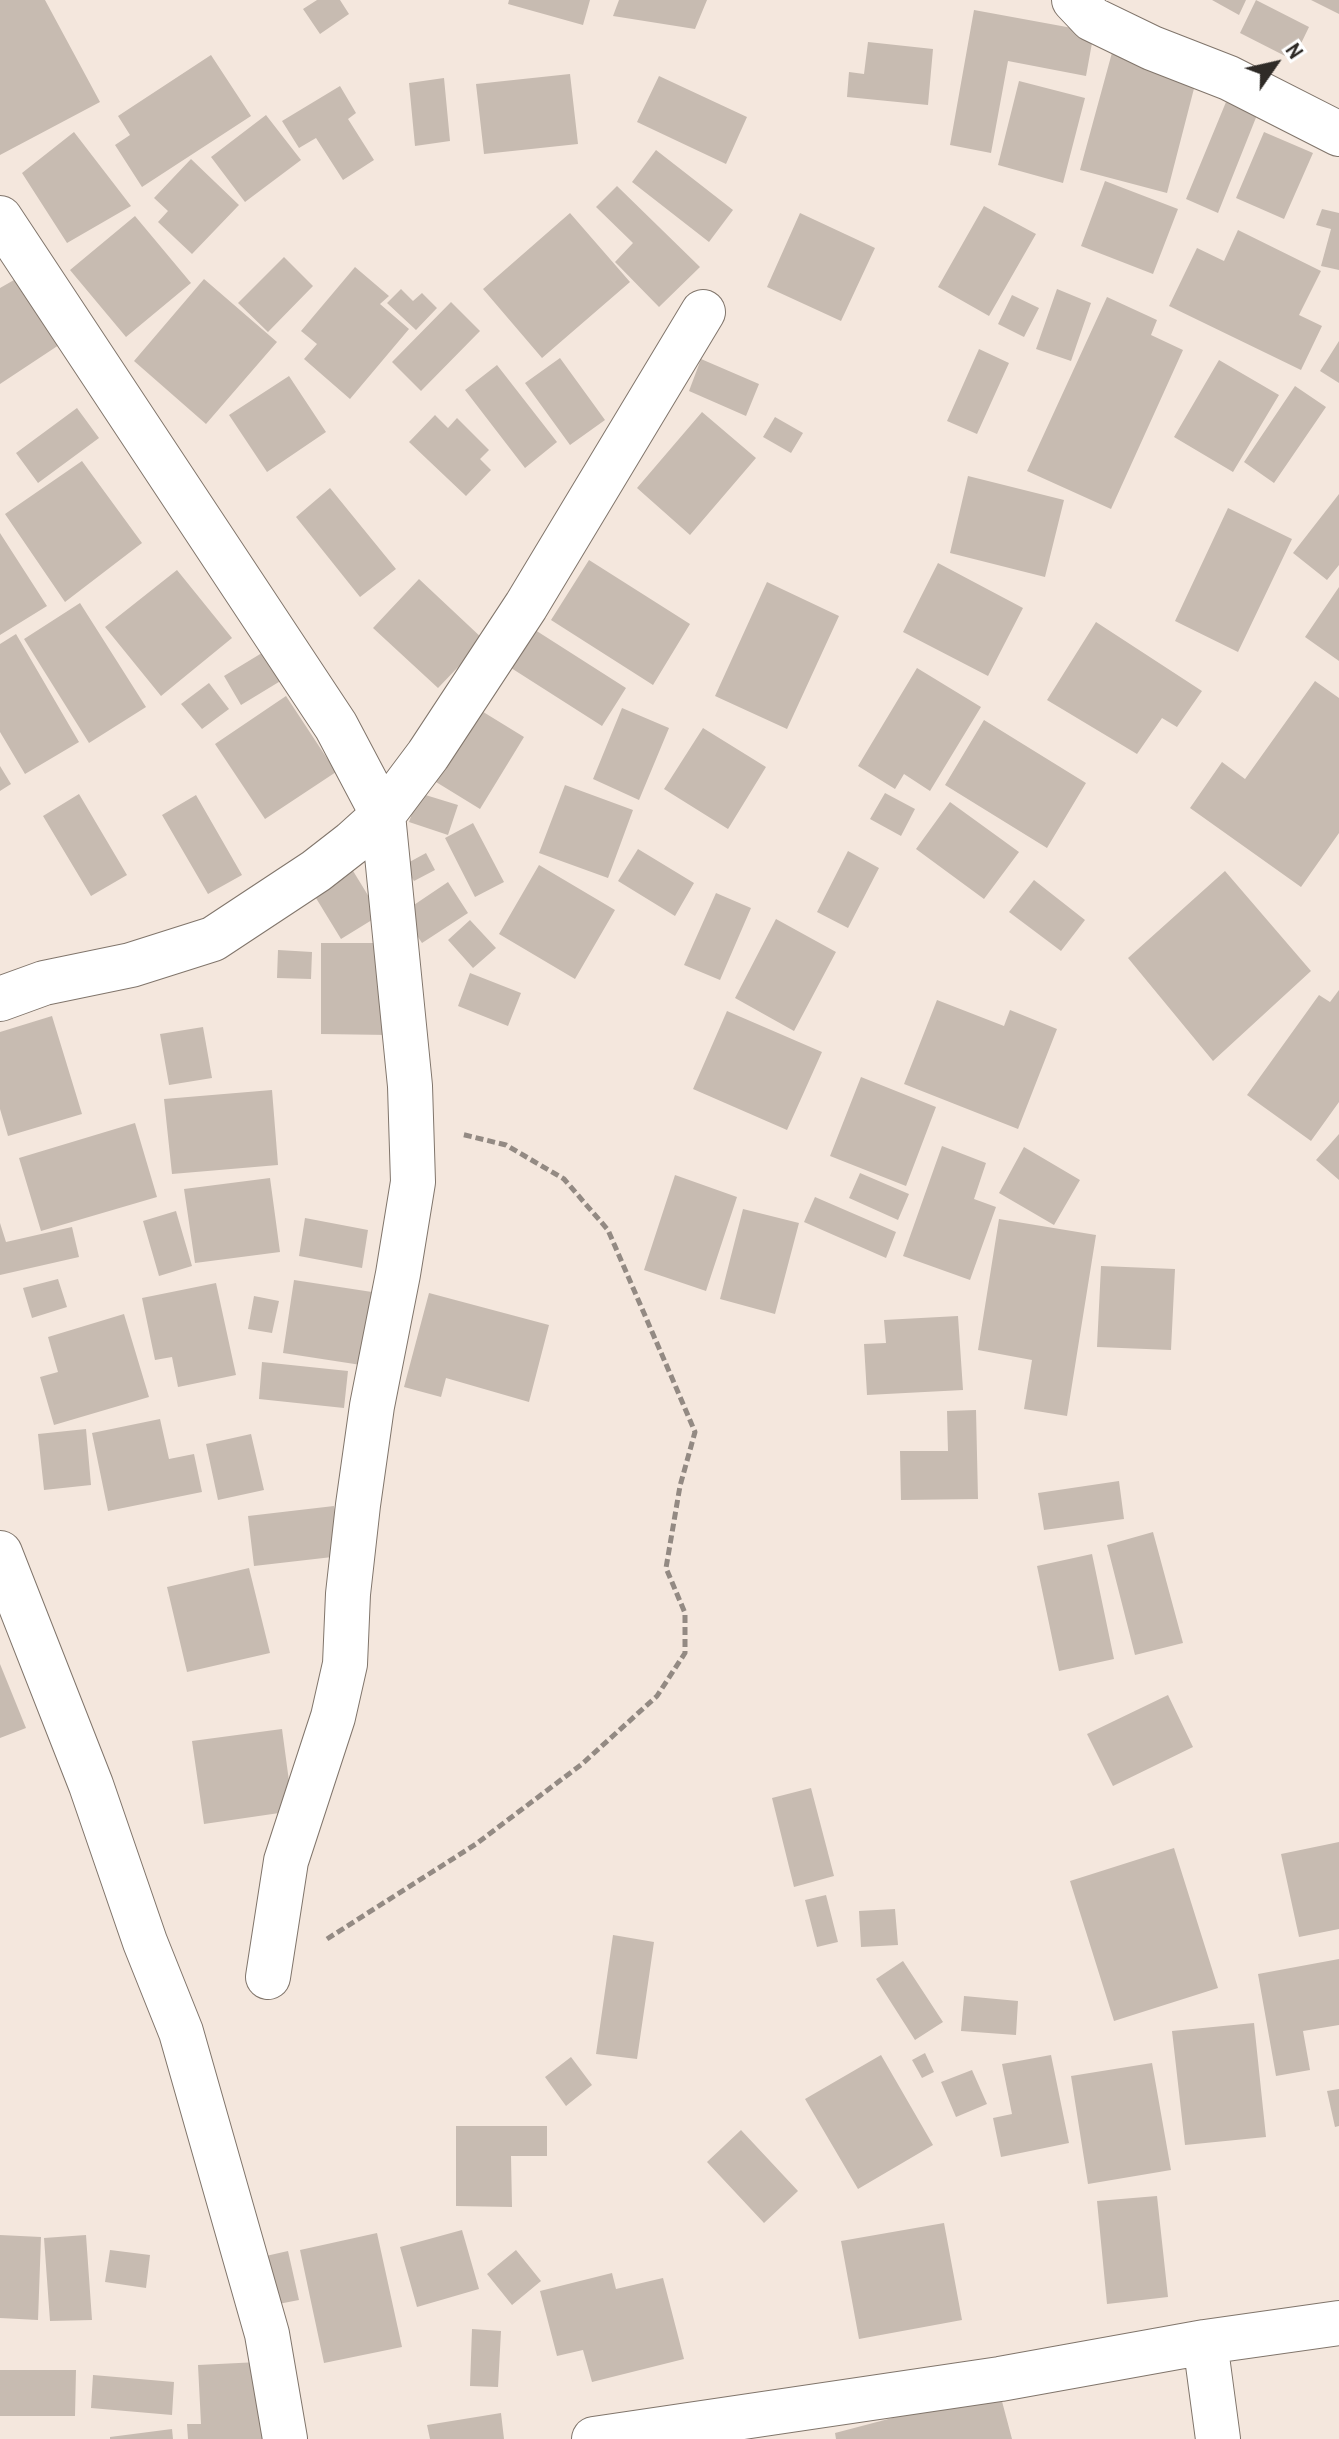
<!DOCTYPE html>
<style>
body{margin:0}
#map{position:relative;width:1339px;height:2439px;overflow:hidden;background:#f4e7dd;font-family:"Archivo Narrow",sans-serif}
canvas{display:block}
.north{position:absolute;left:1235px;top:24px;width:80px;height:80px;-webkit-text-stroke:6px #fff;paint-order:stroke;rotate:56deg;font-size:22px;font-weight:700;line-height:32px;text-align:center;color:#2f2b27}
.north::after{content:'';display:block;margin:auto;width:28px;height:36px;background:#2f2b27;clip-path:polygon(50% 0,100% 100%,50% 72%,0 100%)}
</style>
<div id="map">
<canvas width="1339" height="2439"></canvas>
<div class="north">N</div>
</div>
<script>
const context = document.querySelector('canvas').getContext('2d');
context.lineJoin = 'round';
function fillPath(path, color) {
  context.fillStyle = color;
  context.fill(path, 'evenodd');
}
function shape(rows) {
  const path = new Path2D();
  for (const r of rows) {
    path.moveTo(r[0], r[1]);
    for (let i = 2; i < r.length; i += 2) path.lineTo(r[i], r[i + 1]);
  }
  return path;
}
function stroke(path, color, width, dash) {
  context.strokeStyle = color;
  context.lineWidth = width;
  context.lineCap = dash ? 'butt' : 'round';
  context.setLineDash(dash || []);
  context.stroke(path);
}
fillPath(shape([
 [0,0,45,0,100,102,0,155],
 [317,0,340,0,349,14,320,34,303,9],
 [509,0,590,0,583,25,508,4],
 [619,0,707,0,695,29,613,16],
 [1212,0,1246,0,1239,15],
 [1256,0,1309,27,1293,60,1240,33],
 [1311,0,1339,0,1339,14],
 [974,10,1094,32,1086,76,1008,61,991,153,950,145],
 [868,42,933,49,928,105,847,97,849,72,864,74],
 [1113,49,1198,73,1167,193,1080,170],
 [211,55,251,116,142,187,115,145,130,135,118,116],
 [570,74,578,144,484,154,476,84],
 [659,76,747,117,726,164,637,122],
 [444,78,450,141,415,146,409,83],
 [1019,81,1085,98,1063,183,998,165],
 [340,86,356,113,348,119,374,160,343,180,316,138,299,148,282,121],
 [1226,102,1257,115,1218,213,1186,199],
 [266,115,301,160,245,202,211,157],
 [74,132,131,206,67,243,22,173],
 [1264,132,1313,153,1284,219,1236,198],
 [656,150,733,210,709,242,632,182],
 [191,159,239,205,192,254,158,222,168,211,154,198],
 [1105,181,1178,209,1153,274,1081,246],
 [617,186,700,267,659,307,615,262,633,243,596,207],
 [984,206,1036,234,989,316,938,287],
 [1322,209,1339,213,1339,270,1321,266,1331,229,1316,225],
 [570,213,630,282,542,358,483,289],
 [800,213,875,248,841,321,767,287],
 [135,216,191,283,126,337,70,270],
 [1238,230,1321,271,1299,315,1322,326,1301,370,1169,306,1197,248,1224,261],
 [284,257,313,286,268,332,238,303],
 [355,267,389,296,380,304,409,329,350,399,304,359,317,344,301,331],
 [21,276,65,341,0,384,0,288],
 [204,279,277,342,206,424,134,361],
 [401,289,413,301,422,293,437,308,416,330,387,303],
 [1057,289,1091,303,1071,361,1036,349],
 [1012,295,1039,308,1024,337,998,324],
 [1107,297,1157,320,1151,335,1183,350,1111,509,1027,471],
 [451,302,480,331,421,391,392,362],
 [1339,341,1339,383,1320,371],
 [979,349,1009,363,977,434,947,421],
 [560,358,605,420,570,445,525,383],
 [701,359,759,384,746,416,689,391],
 [1219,360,1279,395,1233,472,1174,437],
 [497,365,557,442,525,468,465,390],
 [289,376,326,432,267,472,229,415],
 [1295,386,1326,407,1274,483,1244,462],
 [77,408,99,438,38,483,16,453],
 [702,412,756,458,690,535,637,488],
 [435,415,448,428,457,418,489,450,480,459,491,470,466,496,409,442],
 [775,417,803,433,791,453,763,437],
 [82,461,142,543,65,602,5,514],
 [968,476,1064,500,1045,577,950,553],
 [330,488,396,569,360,597,296,517],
 [1339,494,1339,565,1327,580,1293,553],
 [1228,508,1292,539,1238,652,1175,621],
 [0,533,47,606,0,635],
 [589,560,690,624,653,685,551,620],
 [938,563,1023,608,988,676,903,632],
 [177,570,232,638,161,696,105,627],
 [419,579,484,640,438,688,373,628],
 [767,582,839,616,787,729,715,696],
 [1339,587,1339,661,1305,637],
 [80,603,146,707,89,743,24,639],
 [1096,622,1202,691,1177,727,1162,718,1137,754,1047,700],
 [532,628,626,688,602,726,508,666],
 [16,634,79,742,25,774,0,732,0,644],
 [275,645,292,674,241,705,224,676],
 [917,668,981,707,930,791,904,774,895,789,858,766],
 [1315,681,1339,698,1339,833,1301,887,1190,808,1222,762,1245,779],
 [209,683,229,709,202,729,181,704],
 [286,696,336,772,265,819,215,744],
 [467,702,524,737,480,809,423,774],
 [622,708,669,728,639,800,593,779],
 [984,720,1086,783,1047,848,945,785],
 [703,728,766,767,728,829,664,789],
 [0,766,11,784,0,791],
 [565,785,633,810,608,878,539,853],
 [419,793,458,805,448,835,409,822],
 [885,793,915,809,901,836,870,819],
 [79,794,127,875,91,896,43,816],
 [196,795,242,875,208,894,162,815],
 [950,802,1019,852,984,899,916,849],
 [473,823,504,882,475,897,445,838],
 [638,849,694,883,675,916,618,881],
 [848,851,879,868,848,928,817,912],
 [426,853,435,870,414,881,404,865],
 [347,861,380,915,341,939,308,885],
 [539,865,615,910,575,979,499,934],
 [1225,871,1311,971,1213,1061,1128,958],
 [1034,880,1085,920,1061,951,1009,912],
 [448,882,468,913,422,943,402,913],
 [716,893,751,908,720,980,684,965],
 [776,919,836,952,794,1031,735,998],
 [470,920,496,948,473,968,448,940],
 [321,943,389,943,389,1035,321,1034],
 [278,950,312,952,311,979,277,978],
 [470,973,521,993,508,1026,458,1006],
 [1339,990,1339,1102,1311,1141,1247,1095,1319,995,1330,1002],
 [937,1000,1004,1026,1010,1010,1057,1029,1018,1129,904,1084],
 [727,1011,822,1052,787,1130,693,1089],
 [52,1016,82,1114,8,1136,0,1109,0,1032],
 [203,1027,212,1078,169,1085,160,1034],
 [861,1077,936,1107,906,1186,830,1156],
 [272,1090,278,1165,172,1174,164,1099],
 [135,1123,157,1197,41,1231,19,1158],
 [1339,1134,1339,1180,1316,1160],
 [942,1146,986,1163,974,1199,996,1207,970,1280,903,1256],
 [1024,1147,1080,1180,1054,1225,999,1193],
 [860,1173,909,1194,898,1220,849,1198],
 [675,1175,737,1197,706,1291,644,1270],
 [270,1178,280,1252,195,1263,184,1189],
 [815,1197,896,1232,886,1258,804,1222],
 [743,1209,799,1223,775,1314,720,1299],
 [176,1211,192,1266,159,1276,143,1221],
 [305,1218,368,1230,362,1268,299,1256],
 [999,1219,1096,1235,1067,1416,1024,1409,1032,1360,978,1350],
 [0,1223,6,1242,72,1227,79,1257,0,1275],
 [1101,1266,1175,1269,1171,1350,1097,1347],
 [58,1279,67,1307,32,1318,23,1288],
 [294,1280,372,1292,361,1365,283,1353],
 [216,1283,236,1375,178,1387,172,1357,155,1360,142,1298],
 [429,1293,549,1325,529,1402,446,1378,441,1397,404,1387],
 [254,1296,279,1301,272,1333,248,1329],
 [124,1314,149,1397,54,1425,40,1377,58,1372,48,1337],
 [958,1316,963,1390,867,1395,864,1344,886,1343,884,1320],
 [262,1362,348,1371,344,1408,259,1399],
 [976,1410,978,1499,901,1500,900,1451,948,1451,947,1411],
 [160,1419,169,1459,194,1454,202,1492,108,1511,92,1433],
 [86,1429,91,1485,44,1490,38,1434],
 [251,1434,264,1490,218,1500,206,1444],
 [1119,1481,1124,1519,1044,1530,1038,1493],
 [334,1506,341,1556,254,1566,248,1516],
 [1153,1532,1183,1643,1135,1655,1107,1545],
 [1092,1554,1114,1659,1059,1671,1037,1566],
 [249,1568,270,1653,187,1672,167,1587],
 [0,1664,26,1728,0,1738],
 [1168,1695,1193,1747,1113,1786,1087,1734],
 [282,1729,293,1811,204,1824,192,1741],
 [811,1788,834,1876,794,1887,772,1798],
 [1339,1842,1339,1929,1299,1937,1281,1854],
 [1174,1848,1218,1988,1114,2021,1070,1881],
 [826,1895,838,1942,817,1947,805,1900],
 [895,1909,898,1945,861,1947,859,1911],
 [613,1935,654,1942,637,2059,596,2054],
 [1339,1959,1339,2025,1303,2031,1310,2070,1276,2076,1258,1974],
 [903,1961,943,2022,915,2040,876,1979],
 [964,1996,1018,2001,1016,2035,961,2031],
 [1254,2023,1266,2137,1185,2145,1172,2031],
 [925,2053,934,2072,922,2078,912,2060],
 [881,2055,933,2145,858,2189,805,2099],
 [1051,2055,1069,2143,1001,2157,993,2118,1012,2114,1002,2064],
 [571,2057,592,2085,566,2106,545,2077],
 [1152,2063,1171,2170,1088,2184,1071,2076],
 [972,2070,987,2104,956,2117,941,2082],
 [1339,2089,1339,2126,1335,2127,1327,2091],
 [456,2126,547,2126,547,2156,511,2156,512,2207,456,2206],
 [741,2130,798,2191,764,2223,707,2162],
 [1157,2196,1168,2297,1107,2304,1097,2201],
 [944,2223,962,2320,859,2339,841,2241],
 [462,2230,479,2289,417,2307,400,2247],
 [377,2233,402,2347,324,2363,300,2250],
 [0,2235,41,2237,38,2320,0,2318],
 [86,2235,92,2320,50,2321,44,2238],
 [110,2250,150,2255,146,2288,105,2282],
 [516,2250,541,2281,512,2305,487,2274],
 [288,2251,299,2300,268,2306,257,2258],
 [612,2273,616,2289,663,2278,684,2359,592,2382,583,2350,557,2356,540,2291],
 [472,2329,501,2331,498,2387,470,2386],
 [259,2362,264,2439,188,2439,187,2424,201,2424,198,2365],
 [0,2370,76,2370,75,2416,0,2416],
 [93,2375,174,2382,172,2415,91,2408],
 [999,2390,1012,2439,836,2439,835,2433],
 [501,2413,504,2439,430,2439,427,2425],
 [172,2429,173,2439,110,2439,110,2437]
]), '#c7bbb1');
const street = shape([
 [1074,0,1092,19,1152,48,1229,78,1339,134],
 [0,218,336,726,383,815,410,1086,413,1182,398,1274,372,1406,358,1505,348,1594,345,1664,333,1717,286,1861,268,1977],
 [0,999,44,983,131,965,213,939,316,871,352,843,383,815,428,755,526,606,703,312],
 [0,1553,91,1785,145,1942,181,2032,267,2334,285,2439],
 [1205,2342,1218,2439],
 [594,2439,1000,2379,1205,2342,1339,2323]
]);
stroke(street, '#80756b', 46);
stroke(shape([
 [327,1939,476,1844,582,1764,657,1696,685,1653,685,1613,666,1568,680,1486,695,1432,675,1385,608,1230,564,1179,506,1145,461,1134]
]), '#938a83', 5, [8, 4]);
stroke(street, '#fff', 44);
</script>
